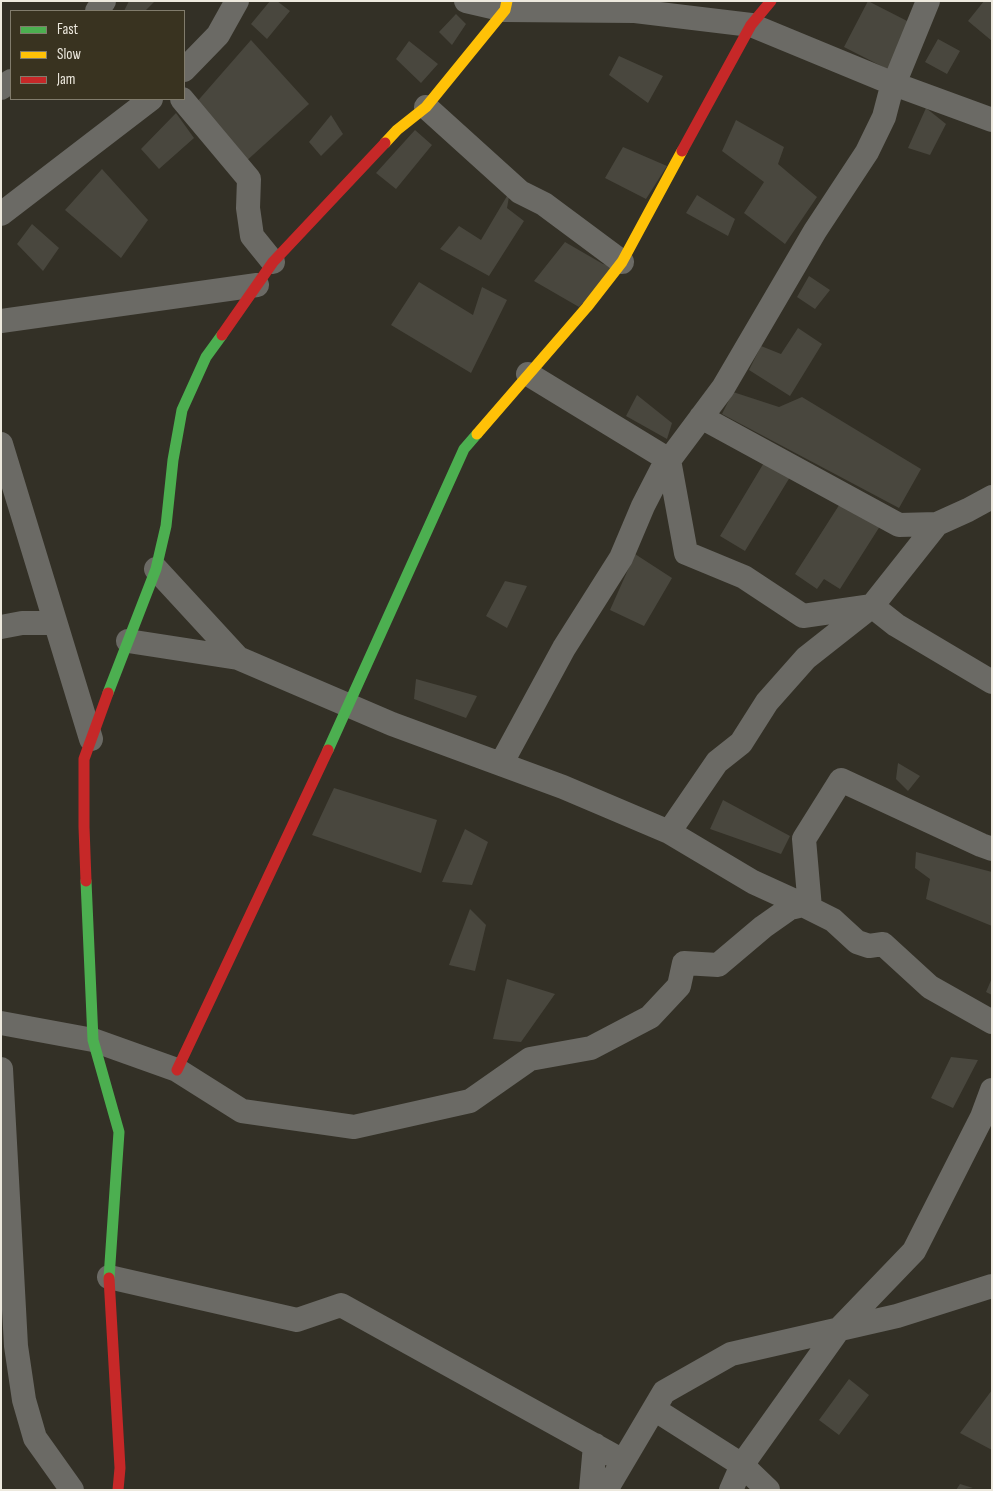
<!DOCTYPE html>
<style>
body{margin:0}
#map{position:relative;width:993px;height:1491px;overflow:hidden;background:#333026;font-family:"Sofia Sans Condensed",sans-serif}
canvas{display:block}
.frame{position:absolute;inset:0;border:2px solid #ede9de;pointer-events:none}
.legend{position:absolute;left:10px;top:10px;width:175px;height:90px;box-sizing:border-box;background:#393320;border:1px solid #817c6c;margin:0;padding:6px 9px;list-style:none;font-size:15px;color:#ede9de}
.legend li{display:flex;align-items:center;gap:10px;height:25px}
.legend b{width:25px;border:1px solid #817c6c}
</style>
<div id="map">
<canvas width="993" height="1491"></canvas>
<div class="frame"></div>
<ul class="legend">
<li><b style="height:6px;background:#4caf50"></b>Fast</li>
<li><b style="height:6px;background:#ffc107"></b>Slow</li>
<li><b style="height:6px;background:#c62828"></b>Jam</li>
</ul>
</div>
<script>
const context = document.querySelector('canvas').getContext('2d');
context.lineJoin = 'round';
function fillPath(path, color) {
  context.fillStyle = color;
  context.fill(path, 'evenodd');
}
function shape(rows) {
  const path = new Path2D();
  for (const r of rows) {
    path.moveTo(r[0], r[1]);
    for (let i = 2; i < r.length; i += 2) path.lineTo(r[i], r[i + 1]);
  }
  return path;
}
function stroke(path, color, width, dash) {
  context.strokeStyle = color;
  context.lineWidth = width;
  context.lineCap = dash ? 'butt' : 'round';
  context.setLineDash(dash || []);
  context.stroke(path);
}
fillPath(shape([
 [129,1,155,1,145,11,124,11],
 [270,1,277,1,290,11,267,39,251,24],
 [868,1,915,25,891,71,844,47],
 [984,1,992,1,992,41,968,21],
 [456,14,466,24,452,45,439,32],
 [938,39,960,51,947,74,925,62],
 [251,40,309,104,243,164,195,104],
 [409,41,438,64,421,83,396,59],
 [619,56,663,76,648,103,609,75],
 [926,108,946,124,930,155,908,148],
 [176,113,194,138,159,169,141,149],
 [331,115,343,134,321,156,309,142],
 [736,120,784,147,778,164,817,197,785,244,744,213,764,182,722,151],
 [415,130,432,145,396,189,376,173],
 [623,147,667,166,646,199,605,178],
 [102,169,148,220,121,258,65,210],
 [510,191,507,208,524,221,489,276,440,249,459,226,481,240],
 [697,195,735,219,728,236,686,213],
 [32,224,59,248,43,271,17,244],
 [565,242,603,264,619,267,579,307,534,281],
 [809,276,830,290,815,309,797,297],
 [419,282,473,315,482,287,507,300,471,373,391,325],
 [798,328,822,344,790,396,749,370,761,346,781,354],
 [733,392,779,407,802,397,921,469,899,508,722,414],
 [637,395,672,423,667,439,626,416],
 [765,461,790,477,745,551,720,536],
 [843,499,882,523,840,589,824,579,817,589,795,574],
 [635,554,672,578,644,626,610,610],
 [505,581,527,586,507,628,486,616],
 [416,679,477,696,466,718,414,699],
 [898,763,920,776,908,791,896,779],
 [334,788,437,820,421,873,312,835],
 [723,800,790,836,781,854,710,829],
 [465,829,488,842,472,885,442,882],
 [916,852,992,872,992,926,926,899,930,879,915,868],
 [470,909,486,925,475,971,449,965],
 [992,978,992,995,986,992],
 [507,979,555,994,521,1042,493,1039],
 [951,1057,978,1060,953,1108,931,1098],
 [849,1379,869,1395,839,1435,819,1420],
 [992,1390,992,1450,960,1433],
 [960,1484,973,1488,956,1490]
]), '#49473e');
stroke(shape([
 [466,1,505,10,635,11,751,25,894,84,992,120],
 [97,11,104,1],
 [184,70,218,35,237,1],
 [1,88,11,81],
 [182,99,249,179,248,208,252,236,273,262],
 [426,107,520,192,544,204,622,262],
 [1,214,151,99],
 [1,321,257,285],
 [528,374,669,460,686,553,744,577,803,616,872,606,896,625,992,682],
 [701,417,899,525,937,524,968,510,992,497],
 [1,444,91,739],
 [156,569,238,658],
 [1,627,22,623,55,623],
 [128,641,238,658,392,724,563,787,669,832,753,882,810,908,804,839,841,780,981,845,992,849],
 [501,764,564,648,621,558,643,506,661,471,723,388,815,231,867,152,884,117,890,94,928,1],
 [669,832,717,762,741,743,767,702,806,658,872,606,937,524],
 [1,1023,93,1040,177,1070,242,1111,354,1127,470,1101,530,1059,591,1048,650,1017,679,986,684,963,718,965,763,927,790,908,803,905,833,920,857,942,869,946,883,944,930,987,992,1022],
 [1,1069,16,1346,24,1400,35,1438,72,1490],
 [109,1277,297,1320,341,1305,623,1461],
 [654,1409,742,1465,839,1329,914,1251,982,1117,992,1090],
 [591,1490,595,1445],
 [606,1490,664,1392,731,1354,897,1316,992,1286],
 [731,1490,742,1465,768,1490]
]), '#6b6a65', 24);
stroke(shape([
 [108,693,156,569,166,526,173,460,182,410,206,357,222,335],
 [328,750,464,449,477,434],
 [86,881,93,1040,119,1132,109,1278]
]), '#4caf50', 11);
stroke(shape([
 [385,143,397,130,426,107,505,10,507,1],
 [477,434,587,307,622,262,682,151]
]), '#ffc107', 11);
stroke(shape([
 [682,151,751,25,771,1],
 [222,335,273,262,385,143],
 [86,881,84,827,84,759,108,693],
 [177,1070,328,750],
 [109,1278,120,1468,118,1490]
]), '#c62828', 11);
</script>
